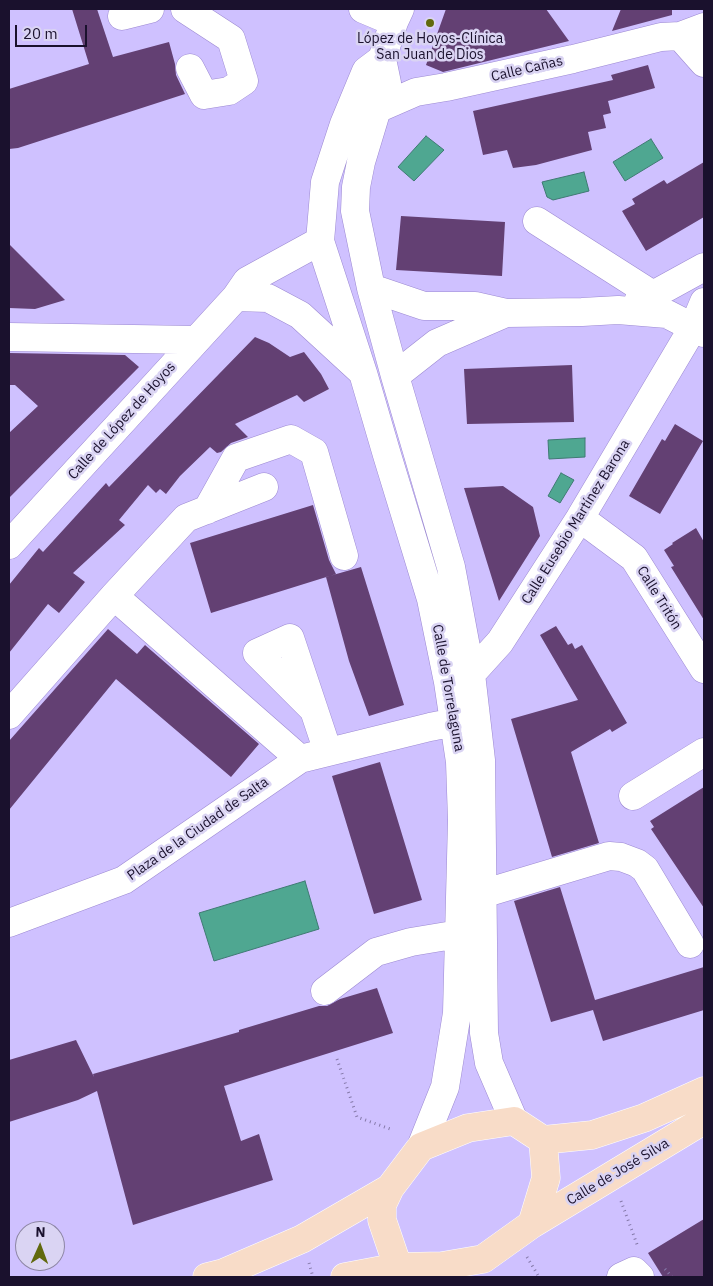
<!DOCTYPE html>
<meta charset="utf-8">
<style>
body{margin:0}
#map{position:relative;width:713px;height:1286px;overflow:hidden;background:#cfc1ff;font-family:"IBM Plex Sans",sans-serif}
canvas{display:block}
.frame{position:absolute;inset:0;border:10px solid #1a112d;pointer-events:none}
.north{position:absolute;left:15px;top:1221px;width:50px;height:50px;box-sizing:border-box;background:#dad4f3;border:1px solid #8d86a4;border-radius:50%;rotate:2deg;font-size:14px;font-weight:700;line-height:20px;text-align:center;color:#1a112d}
.north::after{content:'';display:block;margin:auto;width:18px;height:22px;background:#61690d;clip-path:polygon(50% 0,100% 100%,50% 72%,0 100%)}
.scale{position:absolute;left:15px;top:25px;width:72px;height:22px;box-sizing:border-box;border:2px solid #1a112d;border-top:0;padding-left:6px;font-size:15px;line-height:18px;white-space:nowrap;color:#1a112d;-webkit-text-stroke:4px #dad4f3;paint-order:stroke}
</style>
<div id="map">
<canvas width="713" height="1286"></canvas>
<div class="frame"></div>
<div class="north">N</div>
<div class="scale">20 m</div>
</div>
<script>
const context = document.querySelector('canvas').getContext('2d');
context.lineJoin = 'round';
function fillPath(path, color) {
  context.fillStyle = color;
  context.fill(path, 'evenodd');
}
function shape(rows) {
  const path = new Path2D();
  for (const r of rows) {
    path.moveTo(r[0], r[1]);
    for (let i = 2; i < r.length; i += 2) path.lineTo(r[i], r[i + 1]);
  }
  return path;
}
function stroke(path, color, width, dash) {
  context.strokeStyle = color;
  context.lineWidth = width;
  context.lineCap = dash ? 'butt' : 'round';
  context.setLineDash(dash || []);
  context.stroke(path);
}
function drawText(font, color, halo, rows, align = 'center') {
  context.font = font + ' "IBM Plex Sans",sans-serif';
  context.lineWidth = 5;
  context.setLineDash([]);
  context.textBaseline = 'middle';
  context.strokeStyle = halo;
  context.fillStyle = color;
  for (const [text, x, y, turn = 0] of rows) {
    context.save();
    context.translate(x, y);
    context.rotate((+turn || 0) * Math.PI / 180);
    context.textAlign = isNaN(turn) ? turn : align;
    if (halo) context.strokeText(text, 0, 0);
    context.fillText(text, 0, 0);
    context.restore();
  }
}
const water = shape([
 [426,136,444,150,414,181,398,167,426,136],
 [651,139,663,158,625,181,613,162,651,139],
 [584,172,589,191,553,200,547,197,542,182,584,172],
 [585,438,585,457,549,459,548,440,585,438],
 [561,473,574,480,560,503,548,496,561,473],
 [305,881,319,929,214,961,199,913,305,881]
]);
fillPath(water, '#4fa791');
stroke(water, '#3f7a73', 1);
fillPath(shape([
 [72,9,97,9,113,57,169,42,175,64,176,75,185,94,18,148,9,149,9,89,89,64],
 [446,9,546,9,569,41,443,72,426,65],
 [621,9,672,9,672,15,612,31],
 [648,65,655,88,608,101,611,113,603,115,606,128,588,132,592,150,536,165,513,168,507,150,483,155,473,111,613,80,611,75],
 [704,162,704,217,646,251,622,211,635,204,632,199,664,180,667,184],
 [401,216,505,222,502,276,396,270],
 [9,244,65,300,35,309,9,308],
 [255,337,269,343,290,357,304,352,321,374,329,389,304,402,297,395,235,424,248,437,231,443,221,452,217,453,210,447,180,476,166,494,160,489,156,493,148,485,119,520,125,525,73,573,85,582,59,613,48,604,9,653,9,585,39,548,43,552,106,483,109,487],
 [9,353,125,355,139,367,9,498,9,433,38,406,15,385,9,385],
 [572,365,574,422,467,424,464,369],
 [675,424,703,441,660,514,629,496,662,439,665,441],
 [503,486,533,507,540,536,499,601,464,488],
 [313,505,329,560,336,574,211,613,190,543],
 [696,528,704,542,704,620,671,567,674,566,664,550,673,544,672,543],
 [361,567,404,705,369,716,349,661,326,577],
 [556,626,568,645,572,643,575,649,582,645,627,723,612,732,610,729,571,752,599,843,552,857,511,719,578,700,540,635],
 [108,629,137,654,145,645,259,744,231,777,116,679,9,810,9,741],
 [380,762,422,900,374,914,332,776],
 [704,787,704,908,651,829,654,827,650,821],
 [560,887,595,1000,704,967,704,1010,603,1041,593,1010,551,1022,514,901],
 [377,988,393,1033,224,1086,241,1141,259,1134,273,1180,133,1225,97,1091,78,1100,9,1122,9,1060,76,1040,94,1077,93,1074,239,1032,239,1030,319,1006,327,1006,340,999],
 [704,1219,704,1277,663,1277,648,1253]
]), '#634073');
const minor = shape([
 [185,9,231,39,244,81,229,91,204,95,190,68],
 [363,9,394,22],
 [400,9,394,22,382,59,387,83,377,109,361,162,356,187,355,211,371,288,395,376,451,567,471,674,481,760,484,1033,489,1063,514,1121],
 [122,16,150,9],
 [680,36,704,63],
 [382,59,366,71,344,124,325,182,320,241,363,373,387,455,431,599,448,682,460,762,462,820,457,1013,445,1087,421,1147],
 [377,109,416,92,446,87,573,59,661,37,680,36,704,27],
 [537,221,653,295],
 [371,288,424,306,475,306,506,313,582,312,618,310,667,314,704,333],
 [236,297,268,298,300,315,361,371],
 [638,302,653,295,704,267],
 [9,337,195,340],
 [395,376,437,343,506,313],
 [207,510,236,458,291,439,314,452,344,556],
 [580,518,634,558,704,669],
 [9,545,236,297,247,281,320,241],
 [114,596,300,759],
 [463,685,471,674,500,642,580,518,694,326,704,302],
 [314,710,257,653,290,638,328,752],
 [9,715,114,596,186,518,264,487],
 [633,796,704,752],
 [482,894,609,856,621,857,637,863,645,869,690,944],
 [9,923,124,880,300,759,430,727,455,722,472,720],
 [325,991,376,952,411,942,459,934],
 [621,1277,634,1271,640,1277]
]);
const major = shape([
 [543,1140,592,1135,644,1118,704,1091],
 [532,1224,546,1178,543,1140],
 [398,1267,382,1220,382,1205,390,1188,421,1147,468,1128,514,1121,543,1140],
 [207,1277,223,1273,302,1239,390,1188],
 [345,1277,398,1267,442,1266,483,1259,532,1224,704,1120]
]);
stroke(minor, '#9c89d2', 29);
stroke(major, '#fff', 29);
stroke(shape([
 [337,1059,357,1117,393,1130],
 [621,1201,638,1247],
 [527,1257,539,1277],
 [309,1263,313,1277],
 [665,1269,672,1277]
]), '#867aaa', 3, [1, 4]);
stroke(minor, '#fff', 28);
stroke(major, '#f8dcc8', 28);
for (const [x, y, r, color] of [
 [430,23,5,"#61690d"]
]) {
  const dot = new Path2D();
  dot.arc(x, y, r, 0, 2 * Math.PI);
  context.fillStyle = color;
  context.fill(dot);
  stroke(dot, '#dad4f3', 2);
}
drawText('14px', '#1a112d', '#dad4f3', [
 ["López de Hoyos-Clínica",430,39],
 ["San Juan de Dios",430,55]
]);
drawText('14px', '#1a112d', '#dad4f3', [
 ["Calle Cañas",527,69,-13],
 ["Calle de López de Hoyos",122,421,-48],
 ["Calle Eusebio Martínez Barona",576,522,-58],
 ["Calle Tritón",659,598,58],
 ["Calle de Torrelaguna",448,688,80],
 ["Plaza de la Ciudad de Salta",198,829,-35],
 ["Calle de José Silva",618,1172,-31]
]);
</script>
